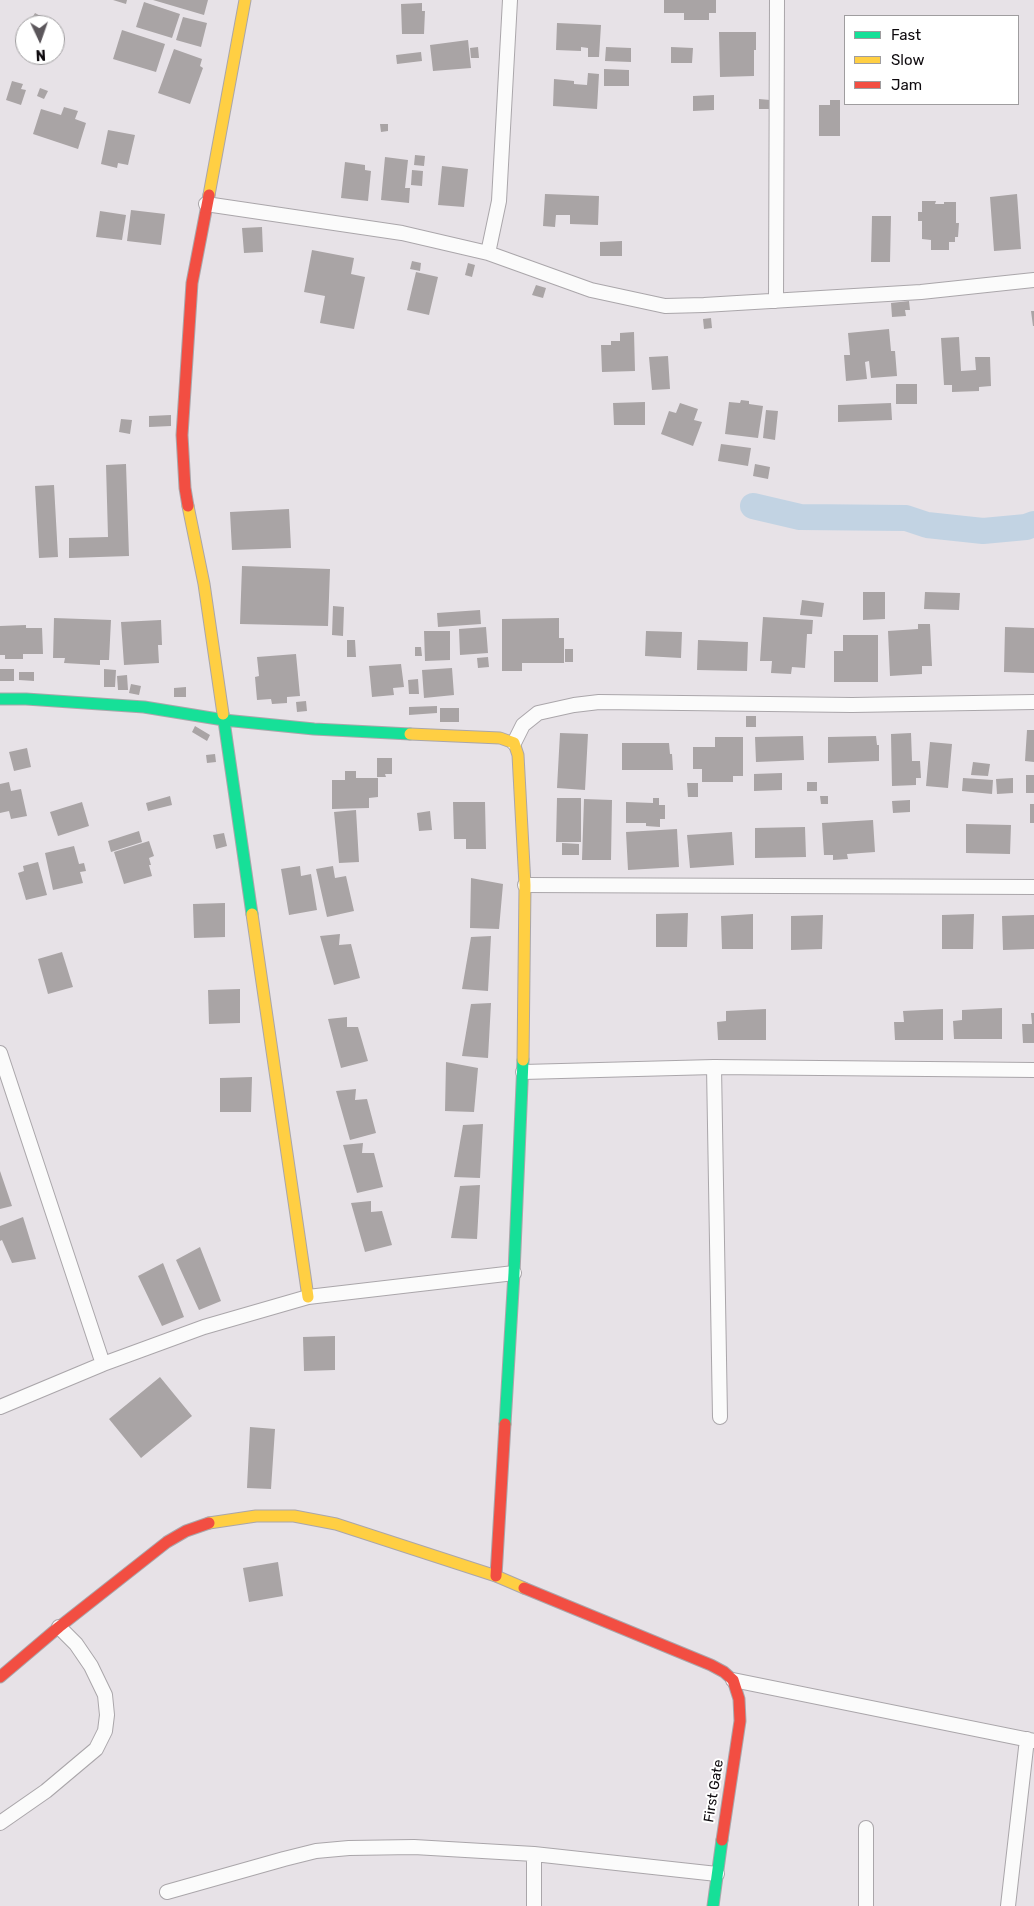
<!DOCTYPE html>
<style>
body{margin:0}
#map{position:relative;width:1034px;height:1906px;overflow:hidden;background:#e7e2e7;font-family:Rubik,sans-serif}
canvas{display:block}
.legend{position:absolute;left:844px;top:15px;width:175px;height:90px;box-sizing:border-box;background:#fff;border:1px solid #9f9d9f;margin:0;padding:6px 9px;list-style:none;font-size:15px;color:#0f0b0f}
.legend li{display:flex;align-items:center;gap:10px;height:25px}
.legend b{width:25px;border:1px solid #9f9d9f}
.north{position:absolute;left:15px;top:15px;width:50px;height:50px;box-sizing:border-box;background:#fff;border:1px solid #9f9d9f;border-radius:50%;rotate:177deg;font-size:14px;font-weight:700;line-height:20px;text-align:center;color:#0f0b0f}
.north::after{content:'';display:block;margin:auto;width:18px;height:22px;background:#5b565b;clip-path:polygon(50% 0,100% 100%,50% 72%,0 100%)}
</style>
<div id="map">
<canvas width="1034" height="1906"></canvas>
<ul class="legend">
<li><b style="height:6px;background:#16e098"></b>Fast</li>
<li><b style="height:6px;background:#ffcf43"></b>Slow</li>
<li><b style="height:6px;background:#f24e42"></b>Jam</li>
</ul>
<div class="north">N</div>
</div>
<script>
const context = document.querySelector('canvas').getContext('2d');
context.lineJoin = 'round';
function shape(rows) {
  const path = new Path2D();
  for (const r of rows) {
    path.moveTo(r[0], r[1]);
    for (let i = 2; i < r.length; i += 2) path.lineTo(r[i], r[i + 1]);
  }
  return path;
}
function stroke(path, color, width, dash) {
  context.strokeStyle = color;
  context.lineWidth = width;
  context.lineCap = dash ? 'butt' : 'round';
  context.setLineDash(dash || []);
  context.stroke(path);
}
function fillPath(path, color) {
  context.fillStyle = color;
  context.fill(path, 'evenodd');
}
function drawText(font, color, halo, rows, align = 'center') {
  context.font = font + ' Rubik,sans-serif';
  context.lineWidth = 4;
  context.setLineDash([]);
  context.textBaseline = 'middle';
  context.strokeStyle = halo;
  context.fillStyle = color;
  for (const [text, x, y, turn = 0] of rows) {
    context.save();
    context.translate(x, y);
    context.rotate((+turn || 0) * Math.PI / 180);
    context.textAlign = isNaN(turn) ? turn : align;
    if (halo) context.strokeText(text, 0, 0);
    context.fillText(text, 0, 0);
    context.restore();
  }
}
stroke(shape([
 [753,506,800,517,906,518,927,525,983,531,1026,527,1034,524]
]), '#c2d3e3', 26);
fillPath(shape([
 [113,0,127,0,126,4],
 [153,0,208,0,204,15],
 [664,0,716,0,716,13,709,13,709,20,684,20,684,13,664,13],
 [144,2,180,14,172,38,136,27],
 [422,3,422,11,425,11,424,34,402,34,401,4],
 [35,13,48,20,45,25,28,25],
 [183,17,207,23,201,47,176,40],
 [557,23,601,25,599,57,588,57,588,48,581,47,581,51,556,50],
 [25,30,25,50,16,45],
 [122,30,165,44,156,72,113,59],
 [719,32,756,32,756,50,754,50,754,76,720,77],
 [468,40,471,68,433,71,430,45],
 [478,47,479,58,471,58,470,48],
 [606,47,631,48,631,62,605,61],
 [671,47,693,48,692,63,671,63],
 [174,49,202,59,200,66,203,68,190,104,158,93],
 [421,52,422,61,397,64,396,55],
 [604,69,629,70,629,86,604,86],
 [588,73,599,74,597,109,553,106,554,79,574,81,574,84,587,85],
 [12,81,23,84,21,89,26,90,21,105,6,100],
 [40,88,48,91,44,99,37,96],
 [714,95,714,110,693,111,693,96],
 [759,99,770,100,770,109,759,109],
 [830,100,840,100,840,136,819,136,819,105,830,105],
 [64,107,78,111,75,119,86,123,78,149,33,134,41,109,61,115],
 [380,124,388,124,388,131,381,132],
 [108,130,135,135,128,165,118,163,117,168,101,164],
 [415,155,425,156,424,166,414,165],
 [385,157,408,160,405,188,410,188,409,203,381,200],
 [345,162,365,165,365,170,371,171,368,201,341,198],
 [442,166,468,169,464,207,438,205],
 [412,170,423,171,422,186,411,185],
 [545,194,599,196,598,225,570,224,570,215,556,215,555,227,543,226],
 [1017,194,1021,249,994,251,990,197],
 [922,201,936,201,935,204,944,204,944,202,956,202,956,223,959,223,958,237,955,237,955,242,949,242,949,250,931,250,931,240,922,239,922,221,918,221,918,212,922,212],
 [131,210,165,214,161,245,127,241],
 [100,211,126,215,122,240,96,237],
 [872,216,891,216,890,262,871,262],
 [262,227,263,252,244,253,242,228],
 [622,241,622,256,600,256,600,242],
 [312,250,354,258,351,274,365,277,354,329,320,323,325,296,304,292],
 [412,261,421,263,420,271,410,269],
 [468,263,475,265,472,277,465,275],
 [416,272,438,277,429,315,407,310],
 [536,285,546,288,543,298,532,295],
 [909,301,910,310,905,310,906,316,892,317,891,303],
 [1031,311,1034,311,1034,326,1033,326],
 [711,318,712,328,704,329,703,319],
 [889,329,891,351,895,351,897,376,871,378,869,361,865,362,867,379,846,381,844,355,850,355,848,333],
 [634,332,635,371,602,372,601,345,611,345,611,341,620,341,620,333],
 [959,337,961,371,976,370,975,357,990,357,991,386,979,387,979,391,952,392,952,385,944,385,941,338],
 [668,356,670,389,652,390,649,357],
 [896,384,917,384,917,404,896,404],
 [741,400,749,401,749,404,763,406,758,438,725,434,729,402,740,403],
 [645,402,645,425,614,425,613,403],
 [680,403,698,409,694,420,702,422,693,446,661,434,669,411,676,413],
 [891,403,892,420,838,422,838,405],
 [766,410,778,411,775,440,763,438],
 [171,415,171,426,149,427,149,416],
 [121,419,132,420,130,434,119,432],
 [721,444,751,448,748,466,718,461],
 [126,464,129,556,69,558,69,538,108,537,106,465],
 [755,464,770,467,768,479,753,476],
 [54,485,58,557,39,558,35,486],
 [289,509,291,548,232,550,230,512],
 [242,566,330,569,328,626,240,624],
 [863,592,885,592,885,619,863,620],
 [925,592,960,593,959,610,924,609],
 [802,600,824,603,822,617,800,615],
 [333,606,344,607,343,636,332,635],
 [480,610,481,624,438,627,437,613],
 [763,617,813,620,812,634,807,634,805,668,792,667,791,674,771,673,772,661,760,661],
 [54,618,111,620,109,660,100,660,100,665,64,663,65,658,53,658],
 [559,618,559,638,564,638,564,663,522,663,522,671,502,671,502,619],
 [161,620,162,645,158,645,159,663,124,665,121,622],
 [918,624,930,624,932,666,922,666,922,674,890,676,888,631,918,629],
 [26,625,26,628,42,628,43,654,23,654,23,659,5,659,5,655,0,655,0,626],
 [486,627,488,653,460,655,459,629],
 [1005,627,1034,628,1034,673,1004,672],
 [424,631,450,631,450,660,425,661],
 [646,631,682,632,681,658,645,656],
 [843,635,878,635,878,682,834,682,834,651,843,651],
 [347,640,355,640,356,657,347,657],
 [698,640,748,642,747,671,697,670],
 [415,647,421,647,422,656,415,656],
 [565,649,573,649,573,662,565,662],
 [296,654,300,696,287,697,287,703,272,704,271,699,257,700,255,677,259,676,257,657],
 [488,657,489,667,478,668,477,658],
 [401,664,404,687,393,688,394,695,372,697,369,666],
 [452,668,454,695,424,698,422,670],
 [0,669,14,669,14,681,0,681],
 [104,669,116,670,115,687,104,687],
 [19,672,34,672,34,681,19,680],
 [127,675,128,690,118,690,117,676],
 [418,679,419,694,409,694,408,680],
 [131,684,141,686,139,695,129,693],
 [186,687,186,697,174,697,174,688],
 [306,701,307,711,297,712,296,702],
 [437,706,437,713,409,715,409,707],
 [440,708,459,708,459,722,440,722],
 [746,716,756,716,756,727,746,727],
 [195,726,210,735,207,741,192,732],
 [1027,730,1034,730,1034,762,1025,761],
 [560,733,588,734,585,790,557,788],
 [911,733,912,761,920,761,921,778,916,778,916,785,892,786,891,734],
 [803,736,804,760,756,762,755,737],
 [876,736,877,745,879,745,879,761,828,763,828,737],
 [715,737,743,737,743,776,733,776,733,782,702,782,702,769,693,769,693,747,715,747],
 [930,742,952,744,948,788,926,786],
 [622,743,669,743,670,754,672,754,673,770,622,770],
 [27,748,31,767,14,771,9,752],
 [215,754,216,762,207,763,206,755],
 [377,758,392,758,392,774,385,774,386,777,377,777],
 [973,762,990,764,988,776,971,775],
 [345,771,356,771,356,778,378,778,378,797,369,798,369,808,332,809,332,780,345,780],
 [782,773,782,790,754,791,754,774],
 [1026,775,1034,775,1034,793,1026,793],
 [963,778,993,780,992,794,962,791],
 [1013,778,1013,793,997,794,996,779],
 [9,782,11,791,21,789,27,816,11,819,9,811,0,813,0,784],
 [807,782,817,782,817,791,807,791],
 [687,783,698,783,698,797,688,797],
 [170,796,172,805,148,811,146,803],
 [820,796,828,796,828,804,821,804],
 [557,798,581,798,581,842,556,842],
 [653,798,659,798,659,805,665,805,665,819,660,819,660,827,646,826,646,823,626,823,626,802,653,803],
 [584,799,612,800,611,860,582,860],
 [910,800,910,812,893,813,892,801],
 [82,802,89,826,58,836,50,812],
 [453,802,485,802,486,849,466,849,466,839,454,839],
 [1030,804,1034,804,1034,823,1030,823],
 [356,810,359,862,339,863,334,812],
 [430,811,432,830,419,831,417,813],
 [873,820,875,852,847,854,848,859,833,860,833,855,824,855,822,823],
 [966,824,1011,825,1010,854,966,853],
 [805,827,806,857,755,858,755,828],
 [677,829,679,867,628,870,626,832],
 [139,831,142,842,111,852,108,841],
 [732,832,734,865,690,868,687,835],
 [224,833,227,846,216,849,213,835],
 [149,841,154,856,149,858,151,865,149,865,152,876,124,884,114,852],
 [562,843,579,844,579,855,562,855],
 [74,846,79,864,84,863,86,871,80,872,83,883,53,890,45,853],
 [38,862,47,895,26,900,18,873,24,871,23,866],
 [300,866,301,876,311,874,317,910,289,915,281,869],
 [333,866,335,878,346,876,354,911,327,917,316,869],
 [471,878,503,884,499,929,470,928],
 [225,903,225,937,194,938,193,904],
 [688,913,687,947,656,947,656,914],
 [753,914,753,949,722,949,721,916],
 [974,914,973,949,942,949,942,915],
 [823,915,822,949,791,950,791,916],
 [1034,915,1034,949,1003,950,1002,916],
 [340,934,339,945,351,944,360,978,334,985,320,936],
 [491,936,488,991,462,989,471,937],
 [62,952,73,987,48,994,38,959],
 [240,989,240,1023,209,1024,208,990],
 [491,1003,488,1058,462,1056,471,1004],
 [1002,1008,1002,1039,954,1039,953,1021,962,1020,962,1010],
 [766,1009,766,1040,718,1040,717,1022,726,1021,726,1011],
 [943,1009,943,1040,895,1040,894,1022,904,1022,903,1011],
 [1031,1013,1034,1013,1034,1043,1023,1043,1022,1024,1032,1024],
 [347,1017,347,1027,358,1027,368,1061,341,1068,328,1019],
 [446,1062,478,1068,474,1112,445,1111],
 [252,1077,251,1112,220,1112,220,1078],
 [356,1089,355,1100,367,1099,376,1133,350,1140,336,1091],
 [483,1124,480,1178,454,1177,463,1125],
 [363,1143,362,1153,374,1153,383,1187,357,1193,343,1145],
 [0,1171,12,1206,0,1209],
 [480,1185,477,1239,451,1238,460,1186],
 [371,1201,371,1212,382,1211,392,1245,365,1252,351,1203],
 [23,1217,36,1259,12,1263,2,1240,0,1241,0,1226],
 [200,1247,221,1301,199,1310,176,1260],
 [163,1263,184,1317,162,1326,138,1276],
 [335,1336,335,1370,304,1371,303,1337],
 [160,1377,192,1416,141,1458,109,1419],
 [250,1427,275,1429,271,1489,247,1488],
 [278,1562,283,1596,249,1602,243,1568]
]), '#a9a4a5');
const street = shape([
 [206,204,402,233,488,253,591,290,665,306,704,305,921,292,1034,280],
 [488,253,499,201,510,0],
 [776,301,777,0],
 [514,743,523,725,538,713,574,705,599,702,852,705,1034,702],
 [525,885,1034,887],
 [0,1053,103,1364],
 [714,1067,720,1417],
 [523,1072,714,1067,1034,1070],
 [0,1407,103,1364,204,1327,308,1297,514,1273],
 [733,1680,1034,1741],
 [0,1823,46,1791,96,1749,105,1731,107,1715,105,1695,91,1666,76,1644,59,1627],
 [167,1892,284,1859,316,1851,349,1848,414,1847,534,1854],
 [534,1906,534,1854,717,1874],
 [866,1906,866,1828],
 [1008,1906,1027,1739]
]);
const fast = shape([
 [0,699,26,699,144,707,224,720,314,729,410,734],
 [223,714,252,914],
 [505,1424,514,1273,523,1060],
 [713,1906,722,1840]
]);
const slow = shape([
 [209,195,245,0],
 [188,506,204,584,223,714],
 [410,734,500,738,514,743,518,755,525,885,523,1060],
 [252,914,308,1297],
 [209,1523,256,1516,294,1516,336,1524,496,1576,524,1588]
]);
const jam = shape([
 [188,506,185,488,182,435,192,283,209,195],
 [496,1576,505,1424],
 [524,1588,711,1665,724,1672,733,1680,739,1699,740,1721,722,1840],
 [0,1677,59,1627,167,1542,186,1531,209,1523]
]);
stroke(street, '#aaa6aa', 16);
stroke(fast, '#aaa6aa', 13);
stroke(slow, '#aaa6aa', 13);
stroke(jam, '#aaa6aa', 13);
stroke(street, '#fbfbfb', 14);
stroke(fast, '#16e098', 11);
stroke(slow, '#ffcf43', 11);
stroke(jam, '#f24e42', 11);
drawText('14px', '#0f0b0f', '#fff', [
 ["First Gate",714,1791,-81]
]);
</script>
